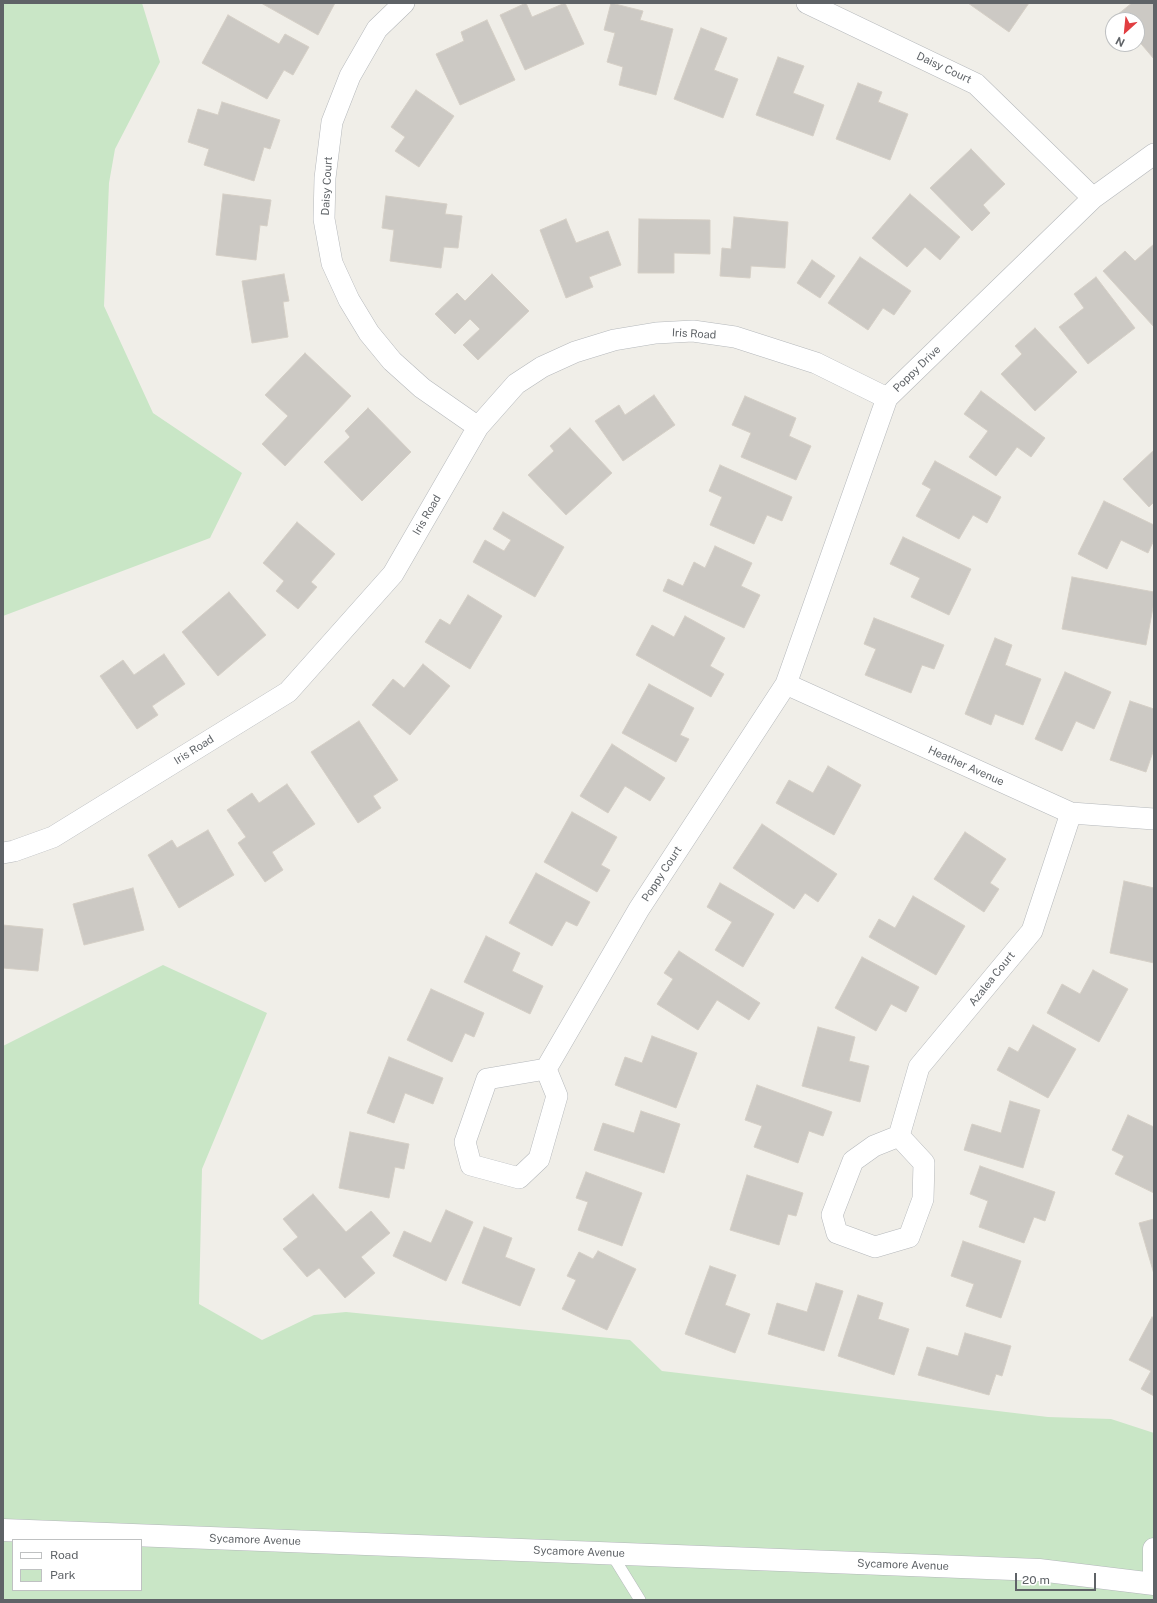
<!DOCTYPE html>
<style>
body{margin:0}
#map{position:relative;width:1157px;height:1603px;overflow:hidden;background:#f0eee8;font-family:"Public Sans",sans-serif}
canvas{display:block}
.frame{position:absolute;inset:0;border:4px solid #5f6367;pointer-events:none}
.legend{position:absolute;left:12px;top:1539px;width:130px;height:52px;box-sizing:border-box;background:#fff;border:1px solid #bfc1c2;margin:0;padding:5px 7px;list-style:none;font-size:12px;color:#5f6367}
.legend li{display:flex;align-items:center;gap:8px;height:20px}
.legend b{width:20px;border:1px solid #bfc1c2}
.north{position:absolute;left:1105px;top:12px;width:40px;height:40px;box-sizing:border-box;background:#fff;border:1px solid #bfc1c2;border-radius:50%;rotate:207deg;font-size:11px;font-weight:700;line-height:16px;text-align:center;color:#5f6367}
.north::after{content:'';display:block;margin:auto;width:14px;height:18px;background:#e13e41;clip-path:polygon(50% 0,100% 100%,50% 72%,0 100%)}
.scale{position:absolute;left:1015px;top:1573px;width:81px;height:18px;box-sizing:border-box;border:2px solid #5f6367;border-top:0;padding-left:5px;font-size:12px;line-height:14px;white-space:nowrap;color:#5f6367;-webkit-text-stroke:3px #fff;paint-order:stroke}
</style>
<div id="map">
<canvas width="1157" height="1603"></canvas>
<div class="frame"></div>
<ul class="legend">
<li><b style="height:5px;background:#fff"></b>Road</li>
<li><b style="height:11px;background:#c9e6c6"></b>Park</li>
</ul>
<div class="north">N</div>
<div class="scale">20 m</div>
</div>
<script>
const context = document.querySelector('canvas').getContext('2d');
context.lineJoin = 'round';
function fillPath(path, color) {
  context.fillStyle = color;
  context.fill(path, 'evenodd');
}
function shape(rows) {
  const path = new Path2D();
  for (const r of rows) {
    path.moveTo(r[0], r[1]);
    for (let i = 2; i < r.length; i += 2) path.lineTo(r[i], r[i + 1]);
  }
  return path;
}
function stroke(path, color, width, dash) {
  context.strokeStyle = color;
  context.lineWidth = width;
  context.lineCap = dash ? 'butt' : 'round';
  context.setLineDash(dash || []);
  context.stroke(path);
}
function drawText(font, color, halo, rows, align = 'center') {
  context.font = font + ' "Public Sans",sans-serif';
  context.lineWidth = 3.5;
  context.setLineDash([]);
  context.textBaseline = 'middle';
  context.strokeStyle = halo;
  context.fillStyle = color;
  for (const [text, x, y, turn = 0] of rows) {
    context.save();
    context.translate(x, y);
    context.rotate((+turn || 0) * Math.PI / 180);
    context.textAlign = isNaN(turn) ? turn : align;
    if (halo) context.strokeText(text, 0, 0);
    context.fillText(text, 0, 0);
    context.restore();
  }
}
fillPath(shape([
 [3,3,142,3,160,62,115,149,109,183,104,306,153,413,242,473,210,538,3,616],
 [163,965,267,1013,202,1169,199,1304,262,1340,314,1315,346,1312,630,1340,662,1371,1048,1417,1111,1419,1154,1433,1154,1600,3,1600,3,1046],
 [13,1540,141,1540,141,1590,13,1590]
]), '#c9e6c6');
const building = shape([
 [261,3,335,3,318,35,261,3],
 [526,3,532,17,565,3,584,44,525,70,500,15,526,3],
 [611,3,643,11,640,20,673,29,656,95,619,85,623,67,607,62,615,33,604,30,611,3],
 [968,3,1029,3,1009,32,968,3],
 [1132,3,1152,3,1154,5,1154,59,1137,39,1137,20,1121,20,1117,15,1132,3],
 [228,15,279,44,285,34,309,47,293,75,284,70,267,99,202,63,228,15],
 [487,20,515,80,460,105,436,54,464,41,461,32,487,20],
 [701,28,727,38,714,70,738,79,723,118,674,99,701,28],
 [778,57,804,66,793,93,824,105,813,136,756,115,778,57],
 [858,83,882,92,878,102,908,114,890,160,836,139,858,83],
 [416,90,454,116,419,167,395,151,405,137,391,127,416,90],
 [222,102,280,120,270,149,264,147,254,181,204,165,209,149,188,142,198,109,218,115,222,102],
 [971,149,1005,184,983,205,990,213,972,231,930,188,971,149],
 [223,194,271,200,267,226,260,225,256,260,216,255,223,194],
 [910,194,960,237,940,260,925,247,907,267,872,238,910,194],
 [386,196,447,204,445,214,462,216,458,248,444,247,441,268,390,261,394,230,382,228,386,196],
 [734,217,788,222,785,268,751,266,750,278,720,276,722,248,731,249,734,217],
 [566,219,576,243,608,231,621,265,589,277,593,287,566,298,540,230,566,219],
 [639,219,710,220,710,254,674,253,674,273,638,273,639,219],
 [1154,244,1154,327,1103,271,1125,251,1135,261,1154,244],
 [860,257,911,291,894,315,883,308,868,330,828,303,860,257],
 [812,260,835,276,820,298,797,283,812,260],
 [284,274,289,301,283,302,288,337,252,343,242,281,284,274],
 [492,274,529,311,478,360,463,345,480,329,470,319,455,334,435,314,457,293,465,301,492,274],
 [1096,277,1135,328,1088,364,1059,327,1084,308,1074,294,1096,277],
 [1035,328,1077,372,1035,411,1001,374,1022,354,1015,346,1035,328],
 [305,353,351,396,285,466,262,444,288,416,265,395,305,353],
 [981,391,1045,438,1031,457,1017,447,996,476,969,457,988,431,964,414,981,391],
 [654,395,675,425,623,461,595,421,619,405,625,415,654,395],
 [745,396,796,418,789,436,811,446,796,480,741,457,751,433,732,425,745,396],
 [368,408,411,452,362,501,324,462,350,437,345,431,368,408],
 [570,428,612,473,566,515,528,475,554,451,550,446,570,428],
 [1154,450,1154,502,1149,507,1123,479,1154,450],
 [935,461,1001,497,987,523,973,515,959,539,916,516,931,489,922,484,935,461],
 [720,465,792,497,782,521,767,515,754,544,710,525,722,497,709,491,720,465],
 [1104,501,1154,525,1154,540,1148,553,1121,540,1107,569,1078,554,1104,501],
 [503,512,564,547,535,597,473,562,485,540,504,551,511,540,493,529,503,512],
 [297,522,335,554,311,582,317,587,298,609,276,591,284,581,263,563,297,522],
 [903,537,971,569,949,615,911,597,920,578,890,564,903,537],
 [715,546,752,563,741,586,760,595,744,628,663,591,668,579,683,586,694,562,705,568,715,546],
 [1072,577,1154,592,1154,602,1146,645,1062,629,1072,577],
 [229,592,266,635,218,676,182,632,229,592],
 [468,595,502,616,470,669,425,642,440,619,450,625,468,595],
 [685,616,725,638,710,666,724,674,711,697,636,655,652,625,674,637,685,616],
 [874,618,944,645,934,669,922,665,911,693,865,675,876,649,864,644,874,618],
 [995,638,1012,645,1005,665,1041,679,1023,725,995,714,991,725,965,714,995,638],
 [164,654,185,684,152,706,158,715,137,729,100,676,123,660,134,675,164,654],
 [423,664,450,686,410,735,372,705,393,679,404,688,423,664],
 [1065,672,1111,692,1094,729,1076,721,1062,751,1035,739,1065,672],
 [649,684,694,708,680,735,689,739,676,762,622,733,649,684],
 [1130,701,1154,709,1154,749,1146,772,1110,760,1130,701],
 [359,721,398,780,373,796,381,808,358,823,311,752,359,721],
 [612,744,665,778,650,801,625,786,608,813,580,796,612,744],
 [828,766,861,785,834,835,776,803,789,780,813,793,828,766],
 [287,784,315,824,272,852,283,870,265,882,238,843,246,837,227,810,252,793,259,803,287,784],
 [572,812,617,837,601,865,610,870,597,892,544,862,572,812],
 [762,824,837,874,818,902,805,893,794,909,733,868,762,824],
 [208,830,234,875,179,908,148,855,172,840,177,848,208,830],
 [965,832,1006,859,990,883,999,889,984,912,934,879,965,832],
 [536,873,590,902,577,926,566,921,552,946,509,923,536,873],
 [1124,881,1154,888,1154,963,1110,953,1124,881],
 [720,883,774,914,743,967,715,950,732,922,707,907,720,883],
 [133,888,144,930,84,945,73,904,133,888],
 [913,896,965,926,936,975,869,937,879,919,895,928,913,896],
 [3,925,43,929,38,971,3,968,3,925],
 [486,936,520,953,512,971,543,986,530,1014,464,982,486,936],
 [679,951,760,1003,749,1020,717,1000,698,1030,657,1004,673,979,664,973,679,951],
 [862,957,919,987,906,1012,891,1004,876,1031,835,1008,862,957],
 [1093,970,1128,989,1099,1042,1047,1013,1062,984,1080,994,1093,970],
 [431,989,484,1013,474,1037,465,1033,452,1062,407,1040,431,989],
 [1033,1025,1076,1049,1048,1098,997,1070,1009,1047,1018,1052,1033,1025],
 [818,1027,855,1037,849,1061,869,1066,860,1102,802,1086,818,1027],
 [652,1036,697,1053,676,1108,615,1085,625,1057,642,1063,652,1036],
 [389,1057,443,1078,433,1104,405,1093,394,1123,367,1113,389,1057],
 [757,1085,832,1112,823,1136,809,1131,798,1163,754,1147,762,1126,745,1120,757,1085],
 [1010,1101,1040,1110,1023,1168,964,1150,972,1124,1001,1133,1010,1101],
 [641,1111,680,1124,664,1173,594,1150,603,1123,634,1133,641,1111],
 [1128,1115,1154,1127,1154,1193,1115,1174,1124,1156,1112,1150,1128,1115],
 [350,1132,409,1144,404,1169,395,1167,389,1198,339,1188,350,1132],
 [980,1166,1055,1192,1045,1221,1034,1217,1024,1243,979,1227,988,1201,970,1194,980,1166],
 [586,1172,642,1193,622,1246,578,1230,588,1202,576,1198,586,1172],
 [747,1175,803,1193,796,1216,788,1214,779,1245,730,1230,747,1175],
 [313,1194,346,1232,371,1211,390,1233,361,1257,375,1273,345,1298,319,1268,307,1277,283,1249,298,1237,283,1219,313,1194],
 [446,1210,473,1222,446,1281,393,1256,404,1231,431,1243,446,1210],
 [1154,1219,1154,1274,1139,1223,1154,1219],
 [484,1227,512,1238,505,1257,535,1269,520,1306,462,1283,484,1227],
 [963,1241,1021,1261,1001,1318,966,1306,974,1284,951,1276,963,1241],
 [598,1251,636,1269,607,1330,562,1309,576,1280,567,1276,579,1252,593,1259,598,1251],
 [710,1266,736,1275,725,1305,750,1314,735,1353,685,1334,710,1266],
 [816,1283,843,1291,824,1351,768,1334,777,1303,807,1312,816,1283],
 [858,1295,883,1303,878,1319,909,1329,894,1375,838,1356,858,1295],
 [1152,1317,1154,1318,1154,1396,1141,1389,1151,1371,1129,1360,1152,1317],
 [965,1333,1011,1346,1002,1376,996,1374,989,1395,918,1375,927,1347,958,1356,965,1333]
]);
fillPath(building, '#ccc9c4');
stroke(building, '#d5cfc6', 1);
const lane = shape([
 [611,1553,640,1600]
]);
const street = shape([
 [404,3,377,29,350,76,332,122,325,178,324,219,332,263,349,300,369,333,392,361,422,388,478,427],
 [807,3,976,84,1093,198],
 [786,684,1071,813,1154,819],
 [3,853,14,851,53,837,288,692,393,574,478,427,516,384,542,367,575,352,614,340,656,333,693,331,735,337,816,363,887,398],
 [546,1069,639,909,786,684,887,398,1093,198,1154,154],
 [546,1069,557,1096,539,1159,519,1178,471,1165,465,1142,487,1079,546,1069],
 [899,1136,919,1067,1032,931,1071,813],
 [899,1136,924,1163,923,1199,909,1237,875,1247,837,1233,832,1215,853,1161,874,1146,899,1136]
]);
const secondary = shape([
 [3,1530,1039,1570,1154,1584],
 [1154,1549,1154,1577]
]);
stroke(lane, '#b5b8bb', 12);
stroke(street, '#b5b8bb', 22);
stroke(secondary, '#b4b7bb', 23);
stroke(lane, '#fff', 11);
stroke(street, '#fff', 21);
stroke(secondary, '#fff', 22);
drawText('11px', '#5f6367', '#fff', [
 ["Daisy Court",944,68,25],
 ["Daisy Court",327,186,-87],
 ["Iris Road",694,334,3],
 ["Poppy Drive",917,369,-44],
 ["Iris Road",427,515,-60],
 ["Iris Road",194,750,-32],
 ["Heather Avenue",966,766,24],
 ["Poppy Court",662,874,-57],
 ["Azalea Court",992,979,-51],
 ["Sycamore Avenue",255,1540,2],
 ["Sycamore Avenue",579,1552,2],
 ["Sycamore Avenue",903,1565,2]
]);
</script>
